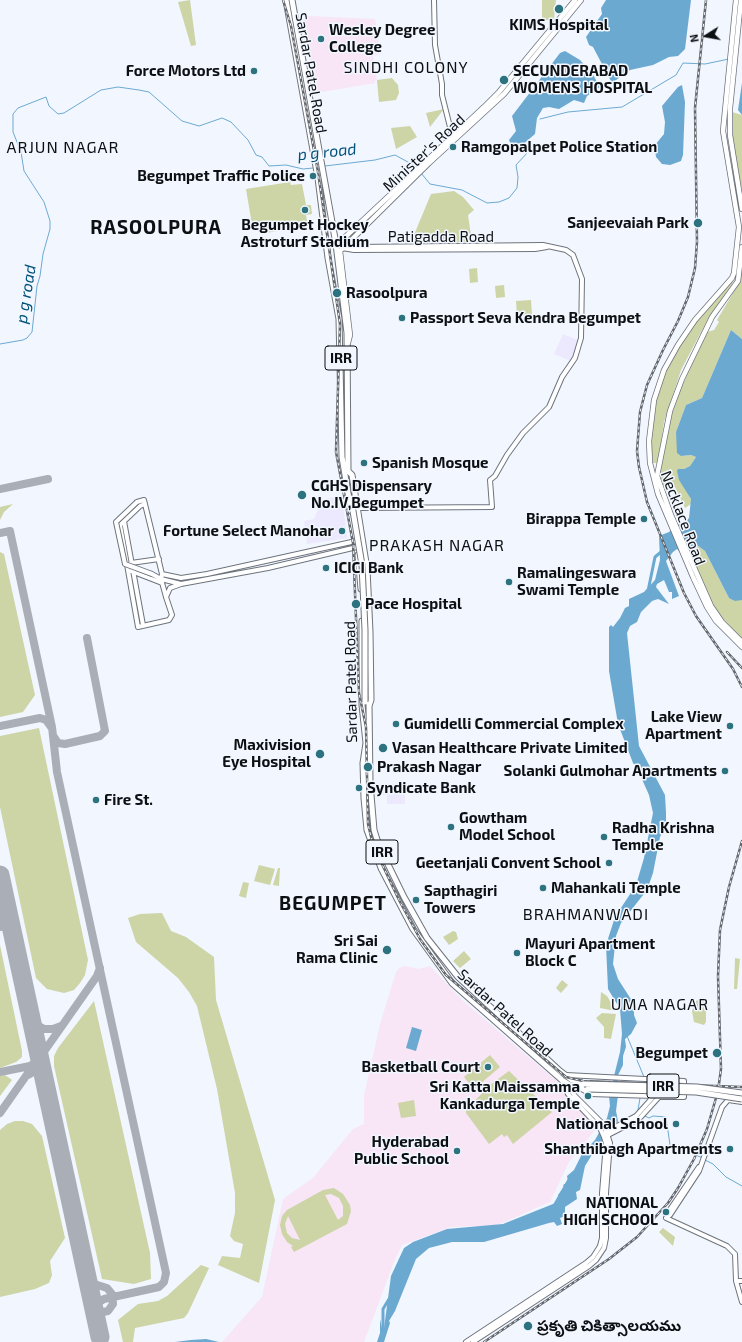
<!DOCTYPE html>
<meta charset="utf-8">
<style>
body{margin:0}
#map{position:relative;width:742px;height:1342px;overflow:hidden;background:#f1f6ff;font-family:"Exo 2",sans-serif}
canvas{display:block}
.north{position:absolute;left:686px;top:16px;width:40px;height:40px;-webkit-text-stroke:3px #f1f6ff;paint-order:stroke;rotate:259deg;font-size:11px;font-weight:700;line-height:16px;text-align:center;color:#0d1013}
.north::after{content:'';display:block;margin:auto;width:14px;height:18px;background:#0d1013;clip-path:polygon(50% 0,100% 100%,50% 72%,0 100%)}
</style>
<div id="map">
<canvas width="742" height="1342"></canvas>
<div class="north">N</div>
</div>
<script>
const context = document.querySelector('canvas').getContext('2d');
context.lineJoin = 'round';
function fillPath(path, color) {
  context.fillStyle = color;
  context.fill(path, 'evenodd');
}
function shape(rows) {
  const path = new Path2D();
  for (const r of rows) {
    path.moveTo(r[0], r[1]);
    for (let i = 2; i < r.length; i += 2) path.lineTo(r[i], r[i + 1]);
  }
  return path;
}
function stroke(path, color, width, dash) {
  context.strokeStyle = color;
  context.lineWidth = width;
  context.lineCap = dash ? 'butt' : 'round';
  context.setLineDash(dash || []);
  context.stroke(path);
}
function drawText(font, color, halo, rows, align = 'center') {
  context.font = font + ' "Exo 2","Noto Sans Telugu",sans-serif';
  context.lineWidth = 3;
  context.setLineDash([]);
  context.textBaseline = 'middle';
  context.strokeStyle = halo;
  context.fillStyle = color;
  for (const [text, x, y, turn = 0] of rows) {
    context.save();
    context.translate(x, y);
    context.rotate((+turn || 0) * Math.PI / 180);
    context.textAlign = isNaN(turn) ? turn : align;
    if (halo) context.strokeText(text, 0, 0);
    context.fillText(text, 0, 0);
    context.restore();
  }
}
fillPath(shape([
 [563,334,580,341,573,362,554,354],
 [342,496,347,538,307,544,304,521,314,519,320,505,319,500],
 [405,783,405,804,387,804,387,795,377,795,376,785]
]), '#ece9ff');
fillPath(shape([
 [309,16,375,19,381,54,373,56,377,80,375,81,375,83,316,93,303,21],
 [405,966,419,969,430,966,461,999,559,1083,567,1095,596,1126,595,1130,569,1162,550,1202,486,1230,474,1226,451,1227,402,1245,394,1262,364,1342,222,1342,262,1297,283,1199,313,1178,353,1129,364,1124,364,1095,380,1024,396,972,399,968]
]), '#f8e5f6');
fillPath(shape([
 [190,0,196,45,191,46,178,2],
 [542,0,556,0,554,19,542,21],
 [392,78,398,85,399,93,396,100,379,102,377,80],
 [444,109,430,127,426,113],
 [732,112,742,115,742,190,733,143],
 [410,126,417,137,396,149,391,128],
 [290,182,291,185,302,184,306,205,311,205,312,214,306,215,307,221,299,222,299,227,266,233,265,229,253,231,246,189],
 [454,191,463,197,474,210,468,215,471,235,465,242,411,242,431,194],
 [742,263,742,339,731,330,702,398,686,405,676,432,681,456,691,455,696,457,690,466,684,469,678,469,691,499,691,504,685,508,675,487,663,491,661,483,660,475,667,433,675,401,707,332,714,330,719,322,717,320,739,283],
 [477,268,478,282,470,283,469,269],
 [733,280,732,284,709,317,681,370,664,422,658,463,653,463,650,436,652,415,662,378,675,352,694,324],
 [504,285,505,297,496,298,495,286],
 [531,300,532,315,517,316,516,301],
 [13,504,4,512,0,520,0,507],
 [697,545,705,551,729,598,742,600,742,640,713,607,687,547],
 [0,552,4,554,35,695,23,712,0,717],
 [39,728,88,960,85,975,80,983,74,990,64,993,47,989,36,978,0,807,0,736],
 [259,865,275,869,270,885,254,881],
 [278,868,280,868,279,886,273,885],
 [243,882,249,883,246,898,239,896],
 [162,913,171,931,186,937,214,957,216,1000,275,1200,259,1283,218,1265,222,1256,240,1258,243,1244,234,1241,230,1236,235,1213,235,1193,217,1089,197,1006,189,992,178,978,136,942,128,918,140,914],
 [453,931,456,932,458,939,449,945,443,937],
 [0,945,22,1051,22,1057,16,1062,0,1068],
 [464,951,471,959,460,968,453,961],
 [735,958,740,959,737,989,734,989],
 [562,980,568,985,561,993,556,988],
 [601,992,607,996,616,1011,600,1008],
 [701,999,705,1000,706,1004,706,1022,704,1025,694,1022,692,1011,696,1001],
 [94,1001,150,1253,151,1279,134,1284,102,1279,54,1066,54,1056,58,1048],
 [602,1013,616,1014,611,1039,604,1038,604,1027,596,1018],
 [490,1055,500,1067,474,1089,464,1077],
 [509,1071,552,1112,513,1144,507,1135,504,1137,502,1134,489,1144,466,1113,466,1109,494,1082],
 [5,1075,12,1080,0,1096,0,1076],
 [414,1100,416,1116,401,1118,398,1103],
 [15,1121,23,1121,32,1124,42,1136,65,1238,50,1261,52,1275,49,1283,35,1289,0,1297,0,1130,7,1124],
 [334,1188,343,1194,350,1205,351,1211,347,1224,294,1252,291,1247,293,1246,287,1242,282,1234,280,1225,282,1216,287,1210,323,1190],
 [331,1194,339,1198,343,1206,343,1216,338,1220,325,1195],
 [288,1216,300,1240,292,1238,287,1233,285,1224],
 [663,1228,675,1237,673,1246,659,1232],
 [201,1265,209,1268,188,1313,184,1318,135,1328,133,1342,123,1342,118,1320,138,1304,158,1301,167,1296]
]), '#cdd4a6');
fillPath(shape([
 [606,0,691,0,685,49,678,56,669,57,653,65,630,70,612,83,593,47,589,45,586,37,602,14,601,8],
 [565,51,580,60,592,73,600,87,587,96,584,103,574,100,559,109,549,107,543,108,537,118,535,134,514,152,509,140,516,131,512,116,560,53],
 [742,83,742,115,738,110],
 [682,85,685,102,683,155,681,161,670,165,662,164,656,157,655,150,655,145,664,134,665,122,662,106,678,87],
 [731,330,742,339,742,600,735,601,729,598,705,551,697,545,687,547,679,551,677,549,673,552,666,561,679,596,672,599,672,592,669,592,664,580,657,584,656,587,669,604,658,599,652,601,641,612,637,622,630,626,627,633,639,746,665,795,666,813,666,825,660,837,653,873,647,890,621,923,616,936,613,964,618,979,634,1004,634,1015,637,1023,631,1034,625,1039,626,1047,623,1056,623,1065,618,1075,618,1095,616,1111,618,1121,605,1143,593,1153,585,1166,580,1190,576,1192,577,1199,565,1207,565,1216,560,1218,562,1224,557,1226,554,1222,549,1223,484,1242,452,1242,429,1248,416,1259,395,1311,389,1321,390,1323,384,1342,377,1342,380,1333,380,1319,382,1328,384,1328,391,1276,404,1248,413,1242,447,1229,503,1224,558,1202,558,1195,564,1187,563,1185,568,1182,567,1176,574,1170,582,1154,595,1140,607,1118,610,1106,609,1096,620,1052,622,1034,620,1009,608,989,606,945,615,917,636,885,644,858,653,813,649,795,637,768,633,763,618,724,609,671,609,627,611,625,613,627,620,618,625,608,629,606,629,599,644,592,655,580,660,560,659,536,669,532,674,527,678,526,679,523,686,521,689,518,691,499,679,480,677,471,678,469,684,469,690,466,696,457,691,455,681,456,677,453,676,432,686,405,702,398],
 [412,1027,422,1030,416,1051,406,1048],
 [206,1339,219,1342,175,1342,191,1340]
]), '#6ca9d1');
stroke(shape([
 [540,119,568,112,622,107,676,75,683,63,705,64,729,59],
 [325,166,375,160,395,155,417,167],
 [421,173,430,184,462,190,487,203,499,202,509,198,517,188,518,177,516,165,528,152],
 [0,344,23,340,27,338,32,332,37,286,40,276,43,254,50,229,50,221,44,202,24,171,21,152,13,132,13,114,18,108,46,97,49,106,58,114,64,113,101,90,118,87,139,90,149,92,182,121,199,126,222,118,231,122,248,140,256,155,262,157,269,166,286,165,303,169,313,168],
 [627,1036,644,1077],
 [638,1110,640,1098],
 [645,1116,649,1118,653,1116,666,1117,670,1145,703,1158],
 [705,1160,713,1164,726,1177,742,1186]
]), '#6ca9d1', 1);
stroke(shape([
 [648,591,655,557,661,552],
 [554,1206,570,1178],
 [383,1330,383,1309,389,1299]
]), '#6ca9d1', 3);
stroke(shape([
 [0,489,48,479],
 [0,533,10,531,52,727,57,772,166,1273,164,1282,159,1287,104,1299,97,1303,95,1312],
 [0,726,40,718,46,720,51,727],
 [54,737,58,743,65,744,100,736,105,731,87,638],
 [0,921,4,909,5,898],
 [0,927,9,926,11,929],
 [32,1019,35,1024,44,1029,53,1029,61,1026],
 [41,1060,43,1053,97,976,100,968],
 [0,1072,30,1066,35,1063],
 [28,1075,35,1071,45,1079],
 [0,1113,33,1066,39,1053],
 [87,1274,94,1284,107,1288,112,1294,113,1304,108,1311,98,1313,89,1307,87,1276]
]), '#aaaeb6', 8);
stroke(shape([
 [0,875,100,1337]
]), '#aaaeb6', 19);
const tertiary = shape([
 [434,0,435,45,442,84,442,95,453,139],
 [342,240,346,244,355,247,543,245,566,250,573,255,582,279,581,338,575,358,562,377,549,407,523,433,507,455,495,476,490,480,492,507,358,508],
 [338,243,342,248,354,250,535,249,547,247],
 [137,502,144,500,162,574,161,579,166,597,172,615,169,620,138,627,120,525,140,506,145,504],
 [124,521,143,625],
 [130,565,131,563,159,559],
 [131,571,162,583],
 [152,574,161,579,181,584],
 [162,574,181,578,207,574,356,541],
 [166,597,170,588,181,584,268,568,357,547],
 [566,1075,684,1081,684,1097,659,1097,639,1119,606,1136],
 [580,1088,590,1094,654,1096],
 [742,1102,728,1100,722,1107,699,1171,670,1215,666,1218,727,1246,735,1254,736,1281,742,1302],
 [606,1132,636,1116,654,1096,655,1088],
 [667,1216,667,1214,699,1167],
 [736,1281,742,1281],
 [466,1342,586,1263,593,1257,600,1246,602,1238,602,1193,606,1143,604,1137,600,1128,568,1094,562,1080],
 [473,1342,589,1266,596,1260,604,1248,606,1238,606,1193,610,1143,604,1125,575,1096,567,1084]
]);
const secondary = shape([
 [736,0,723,131,739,227,734,273,732,278,695,320,678,345,664,370,654,400,649,441,650,463,658,494,693,577,707,607,716,621,742,647],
 [741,0,730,108,730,135,742,209],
 [326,245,336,244,342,240,484,107,499,92,575,0],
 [742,247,738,281,712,317,682,379,670,411,657,476,671,515,711,606,722,622,742,642],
 [348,343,350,335,340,251,429,163,504,94,581,0]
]);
const primary = shape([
 [286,0,318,178,328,258,339,319,342,457,351,511],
 [292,0,336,244,347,333,348,471,352,475,367,569,370,632,371,700,369,706],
 [358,555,361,589],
 [362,621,362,705,366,743,363,763,364,798,367,830,381,868,413,929,452,983,562,1080,570,1085,588,1089],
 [369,704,370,783,374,830,379,846,404,897,427,938,458,977,560,1071,572,1080,584,1084]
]);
stroke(tertiary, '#6e747d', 6);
stroke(secondary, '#6e747d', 6);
stroke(primary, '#6e747d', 7);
stroke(tertiary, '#fff', 4);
stroke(secondary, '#fff', 4.5);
stroke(primary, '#fff', 5);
const rail = shape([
 [283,0,291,26,318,172,340,324,336,452,353,543,359,693,366,727,368,824,373,845,399,900,420,939,446,975,566,1077,583,1081,742,1087],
 [706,0,695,108,697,242,695,268,688,297,678,321,663,350,647,385,640,412,637,451,639,467,647,502,684,593,696,616,733,669,742,687],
 [727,652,742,668],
 [484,1342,609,1259,637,1237,668,1203,678,1188,694,1159,707,1129,718,1091,721,1069,718,976,720,930,729,887,742,841]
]);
stroke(rail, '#63676c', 2.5);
stroke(rail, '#f1f6ff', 1, [3]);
const tertiaryBridge = shape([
 [137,502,116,522,125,564,152,574]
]);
const primaryBridge = shape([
 [352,505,362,565,365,630,365,702],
 [584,1084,697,1087,742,1093],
 [588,1089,696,1092,742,1099]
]);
stroke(tertiaryBridge, '#6e747d', 6, []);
stroke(primaryBridge, '#6e747d', 7, []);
stroke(tertiaryBridge, '#fff', 4);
stroke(primaryBridge, '#fff', 5);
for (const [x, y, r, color] of [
 [559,9,5,"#2c737f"],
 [321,39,4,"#2c737f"],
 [254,71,4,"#2c737f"],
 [504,80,5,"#2c737f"],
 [453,147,4,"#2c737f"],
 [313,176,4,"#2c737f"],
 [305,210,4,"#2c737f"],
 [698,223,5,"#2c737f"],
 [337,293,5,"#2c737f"],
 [402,318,4,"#2c737f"],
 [364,463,4,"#2c737f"],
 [302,495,5,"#2c737f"],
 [644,519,4,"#2c737f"],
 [342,531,4,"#2c737f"],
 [326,568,4,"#2c737f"],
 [509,582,4,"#2c737f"],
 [356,604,5,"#2c737f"],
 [396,724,4,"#2c737f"],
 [730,726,4,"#2c737f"],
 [383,748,5,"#2c737f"],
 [320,754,5,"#2c737f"],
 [368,767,5,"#2c737f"],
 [725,771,4,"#2c737f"],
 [359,788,4,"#2c737f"],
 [96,800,4,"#2c737f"],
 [451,827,4,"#2c737f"],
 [604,837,4,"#2c737f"],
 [609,863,4,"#2c737f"],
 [543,888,4,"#2c737f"],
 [416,900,4,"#2c737f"],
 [387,950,5,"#2c737f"],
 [517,953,4,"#2c737f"],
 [717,1053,5,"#2c737f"],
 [488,1067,4,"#2c737f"],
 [588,1096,4,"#2c737f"],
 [676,1124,4,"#2c737f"],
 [730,1149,4,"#2c737f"],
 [457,1151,4,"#2c737f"],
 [666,1212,4,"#2c737f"],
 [528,1326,5,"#2c737f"]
]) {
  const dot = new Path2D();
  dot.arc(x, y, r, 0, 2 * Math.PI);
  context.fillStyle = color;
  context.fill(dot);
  stroke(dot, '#f1f6ff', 1.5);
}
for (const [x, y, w] of [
 [341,358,32],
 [382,852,32],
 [663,1086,32]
]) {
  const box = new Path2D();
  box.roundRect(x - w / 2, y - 12, w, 24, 3);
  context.fillStyle = '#f1f6ff';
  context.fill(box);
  stroke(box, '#0d1013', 1);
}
drawText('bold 14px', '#0d1013', null, [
 ["IRR",341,358],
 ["IRR",382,852],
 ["IRR",663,1086]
]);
drawText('bold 15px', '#0d1013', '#f1f6ff', [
 ["KIMS Hospital",559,25,"center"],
 ["Wesley Degree",329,30],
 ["College",329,47],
 ["Force Motors Ltd",246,71,"right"],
 ["SECUNDERABAD",513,71],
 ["WOMENS HOSPITAL",513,88],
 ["Ramgopalpet Police Station",461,147],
 ["Begumpet Traffic Police",305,176,"right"],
 ["Sanjeevaiah Park",689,223,"right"],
 ["Begumpet Hockey",305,225,"center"],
 ["Astroturf Stadium",305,242,"center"],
 ["Rasoolpura",346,293],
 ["Passport Seva Kendra Begumpet",410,318],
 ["Spanish Mosque",372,463],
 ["CGHS Dispensary",311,486],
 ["No.IV,Begumpet",311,503],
 ["Birappa Temple",636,519,"right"],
 ["Fortune Select Manohar",334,531,"right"],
 ["ICICI Bank",334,568],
 ["Ramalingeswara",517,573],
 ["Swami Temple",517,590],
 ["Pace Hospital",365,604],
 ["Lake View",722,717,"right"],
 ["Apartment",722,734,"right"],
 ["Gumidelli Commercial Complex",404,724],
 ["Maxivision",311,745,"right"],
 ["Eye Hospital",311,762,"right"],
 ["Vasan Healthcare Private Limited",392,748],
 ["Prakash Nagar",377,767],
 ["Solanki Gulmohar Apartments",717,771,"right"],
 ["Syndicate Bank",367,788],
 ["Fire St.",104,800],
 ["Gowtham",459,818],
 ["Model School",459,835],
 ["Radha Krishna",612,828],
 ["Temple",612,845],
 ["Geetanjali Convent School",601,863,"right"],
 ["Mahankali Temple",551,888],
 ["Sapthagiri",424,891],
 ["Towers",424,908],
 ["Sri Sai",378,941,"right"],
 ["Rama Clinic",378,958,"right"],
 ["Mayuri Apartment",525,944],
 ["Block C",525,961],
 ["Begumpet",708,1053,"right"],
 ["Basketball Court",480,1067,"right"],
 ["Sri Katta Maissamma",580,1087,"right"],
 ["Kankadurga Temple",580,1104,"right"],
 ["National School",668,1124,"right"],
 ["Hyderabad",449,1142,"right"],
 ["Public School",449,1159,"right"],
 ["Shanthibagh Apartments",722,1149,"right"],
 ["NATIONAL",658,1203,"right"],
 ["HIGH SCHOOL",658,1220,"right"],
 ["ప్రకృతి చికిత్సాలయము",537,1326]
], 'left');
drawText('15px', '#0d1013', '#f1f6ff', [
 ["Sardar Patel Road",311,73,80],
 ["Minister's Road",424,153,-43],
 ["Patigadda Road",441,237],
 ["Necklace Road",683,518,69],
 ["Sardar Patel Road",351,682,-91],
 ["Sardar Patel Road",505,1013,42]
]);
context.letterSpacing = '1px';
drawText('16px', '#0d1013', '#f1f6ff', [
 ["SINDHI COLONY",406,68],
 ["ARJUN NAGAR",63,148],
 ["PRAKASH NAGAR",437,546],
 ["BRAHMANWADI",586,915],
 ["UMA NAGAR",660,1005]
]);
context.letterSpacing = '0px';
drawText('italic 16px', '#015279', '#f1f6ff', [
 ["p g road",327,152,-6],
 ["p g road",26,294,-81]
]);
context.letterSpacing = '1px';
drawText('bold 19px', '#0d1013', '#f1f6ff', [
 ["RASOOLPURA",156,228],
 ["BEGUMPET",333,904]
]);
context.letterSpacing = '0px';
</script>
